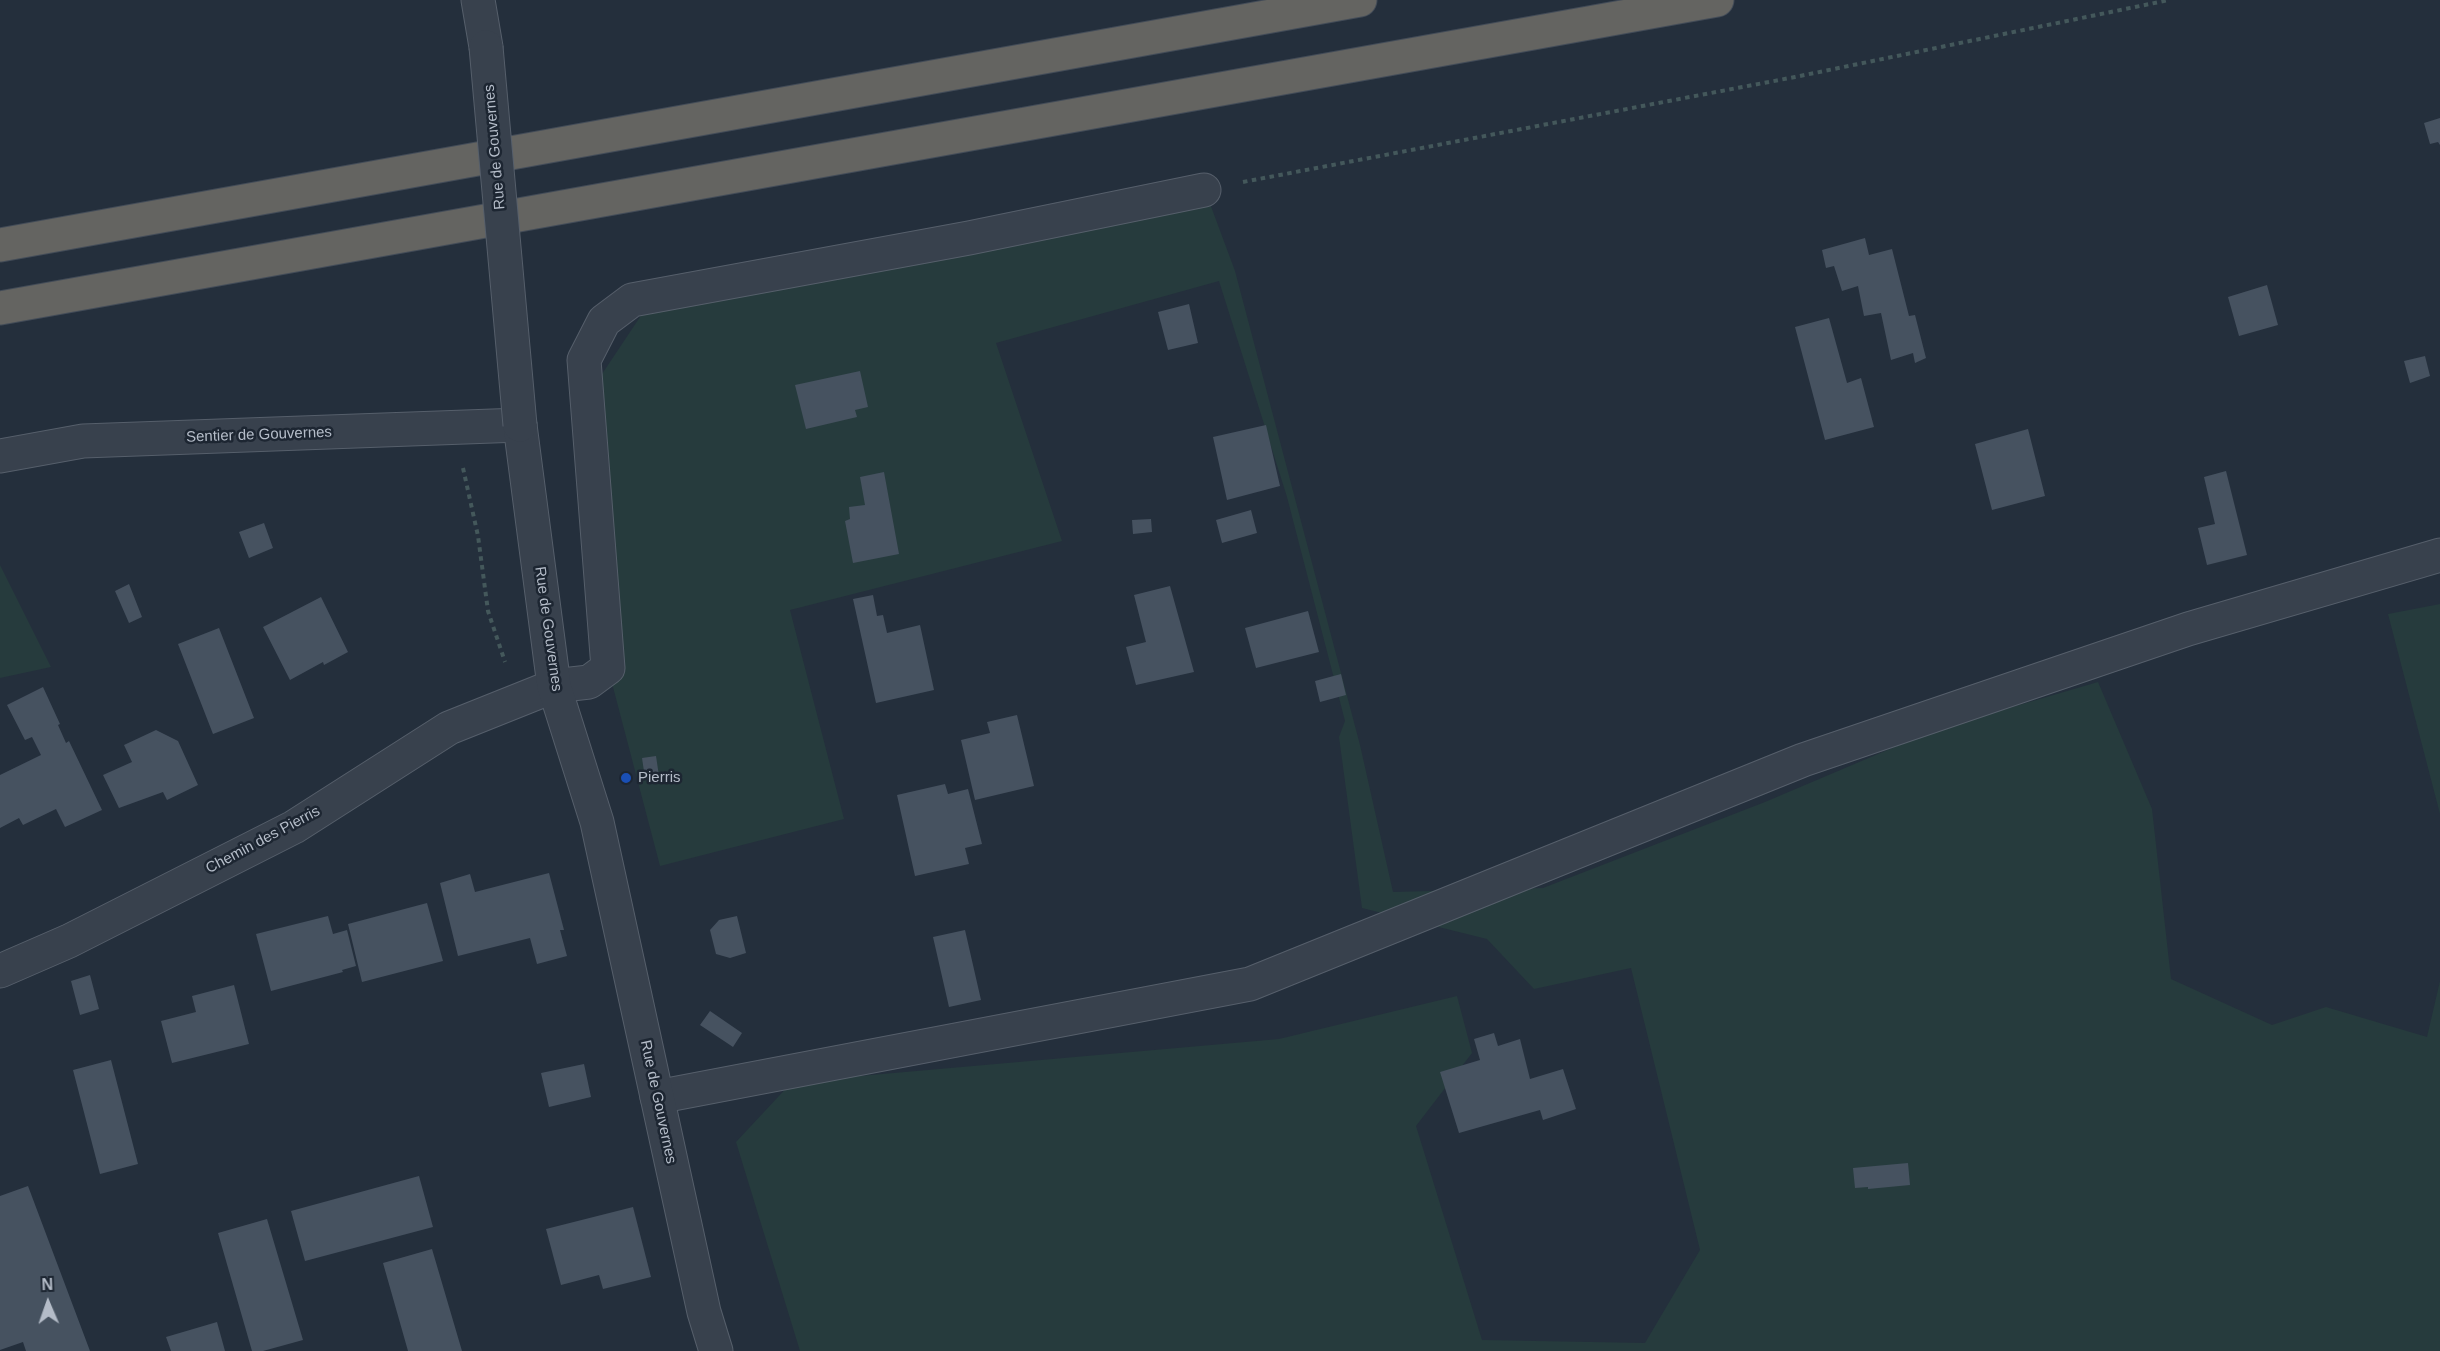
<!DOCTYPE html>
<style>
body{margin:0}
#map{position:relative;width:2440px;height:1351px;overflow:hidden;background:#242f3c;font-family:Helvetica,sans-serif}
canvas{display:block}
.north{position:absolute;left:18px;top:1273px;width:60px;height:60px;-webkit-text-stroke:4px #1d2632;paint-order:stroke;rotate:358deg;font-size:16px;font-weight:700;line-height:24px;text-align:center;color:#b4bcc8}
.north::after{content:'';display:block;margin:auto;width:21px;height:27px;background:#b4bcc8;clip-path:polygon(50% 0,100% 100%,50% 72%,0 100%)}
</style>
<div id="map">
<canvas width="2440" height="1351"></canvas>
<div class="north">N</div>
</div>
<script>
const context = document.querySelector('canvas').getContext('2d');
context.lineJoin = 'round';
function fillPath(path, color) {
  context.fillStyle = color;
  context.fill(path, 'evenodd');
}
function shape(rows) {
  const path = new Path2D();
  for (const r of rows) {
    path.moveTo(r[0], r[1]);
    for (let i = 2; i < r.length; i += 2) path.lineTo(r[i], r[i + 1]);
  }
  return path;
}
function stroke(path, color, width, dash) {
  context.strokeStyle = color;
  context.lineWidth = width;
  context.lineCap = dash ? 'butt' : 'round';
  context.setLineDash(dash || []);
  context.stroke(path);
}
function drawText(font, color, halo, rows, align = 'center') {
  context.font = font + ' Helvetica,sans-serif';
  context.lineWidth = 5;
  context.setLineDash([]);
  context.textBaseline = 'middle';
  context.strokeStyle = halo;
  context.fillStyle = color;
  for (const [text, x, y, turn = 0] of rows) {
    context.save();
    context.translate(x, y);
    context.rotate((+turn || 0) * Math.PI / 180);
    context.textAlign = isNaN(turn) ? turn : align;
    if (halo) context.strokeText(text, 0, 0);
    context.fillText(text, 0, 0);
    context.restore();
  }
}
fillPath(shape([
 [1209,201,1235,271,1360,745,1393,892,1543,888,1765,802,1937,729,2098,682,2152,809,2171,979,2272,1025,2326,1007,2427,1037,2440,981,2440,1351,800,1351,736,1142,792,1082,1279,1039,1457,996,1472,1053,1416,1126,1482,1340,1645,1343,1700,1250,1631,968,1534,989,1487,939,1362,908,1339,737,1345,721,1287,497,1219,281,996,343,1062,541,790,610,844,819,660,866,608,668,588,395,644,311],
 [0,565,51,667,0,678],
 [2440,604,2440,814,2388,614]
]), '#263b3d');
fillPath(shape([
 [2440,118,2440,145,2438,142,2430,144,2424,123],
 [1865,238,1869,255,1892,249,1909,316,1915,315,1926,358,1915,363,1913,353,1891,360,1881,313,1864,316,1858,286,1842,291,1834,266,1826,268,1822,250],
 [2267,285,2278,325,2239,336,2228,297],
 [1189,304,1198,343,1168,350,1158,312],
 [1829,318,1847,383,1861,378,1874,427,1825,440,1795,327],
 [2425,356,2430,376,2410,383,2404,361],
 [860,371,868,407,855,410,857,417,806,429,795,385],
 [1266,425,1280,486,1227,500,1213,437],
 [2028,429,2045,496,1992,510,1975,444],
 [2226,471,2247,555,2207,565,2198,528,2215,524,2204,477],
 [884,472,899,554,853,563,845,521,850,519,849,507,865,505,860,477],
 [1251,510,1257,533,1222,543,1216,520],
 [1151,519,1152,532,1133,534,1132,520],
 [264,523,273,548,249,558,239,532],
 [129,584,142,617,129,623,115,591],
 [1170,586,1194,672,1136,685,1126,647,1146,642,1134,595],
 [873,595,877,616,883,615,887,633,920,625,934,690,876,703,853,599],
 [321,597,348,652,324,665,323,662,290,680,263,627],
 [1308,611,1319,652,1256,668,1245,628],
 [219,628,254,718,213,734,178,644],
 [1341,674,1346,695,1320,702,1315,681],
 [43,687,60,724,58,725,66,743,69,741,102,810,65,827,56,809,23,825,19,818,0,828,0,775,41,755,32,737,25,740,7,705],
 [1017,715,1034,786,975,800,961,740,990,733,987,722],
 [156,730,178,741,198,785,167,800,163,792,119,808,103,775,132,762,124,745],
 [656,756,659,776,645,778,642,758],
 [945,784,948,794,968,789,982,844,965,848,969,864,915,876,897,795],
 [549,873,564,930,560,930,567,956,537,964,530,938,458,956,440,883,470,874,475,892],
 [427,903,443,961,362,982,348,924],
 [328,916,333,934,347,930,356,966,342,970,343,972,271,991,256,934],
 [737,916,746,953,730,958,716,954,710,930,719,920],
 [965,930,981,1000,949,1007,933,937],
 [90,975,99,1009,80,1015,71,981],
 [234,985,249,1044,172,1063,161,1021,196,1012,192,996],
 [710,1011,742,1033,733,1047,700,1025],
 [1494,1033,1498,1046,1520,1039,1530,1079,1563,1069,1576,1109,1543,1120,1540,1110,1459,1133,1440,1072,1480,1060,1474,1039],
 [111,1060,138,1164,100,1174,73,1070],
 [584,1064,591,1097,549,1107,541,1073],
 [1908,1163,1910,1185,1868,1189,1868,1187,1855,1188,1853,1168],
 [419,1176,433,1227,305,1261,291,1211],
 [28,1186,90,1351,26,1351,23,1342,0,1350,0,1196],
 [633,1207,651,1277,603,1289,599,1275,561,1285,546,1229],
 [267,1219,303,1340,263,1351,252,1351,218,1233],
 [432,1249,462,1351,408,1351,383,1263],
 [217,1322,225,1351,171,1351,166,1337]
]), '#465260');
const minor = shape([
 [0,456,83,441,520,425],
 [0,971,69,941,294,827,449,728,554,686,589,682,608,668,584,360,604,321,632,300,969,238,1204,190],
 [657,1097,1250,984,1803,760,2188,629,2440,555]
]);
const tertiary = shape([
 [478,0,486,47],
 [520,425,554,686,597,822,704,1312,716,1351]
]);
const trunk = shape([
 [0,245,1360,0],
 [0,308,1717,0]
]);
stroke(minor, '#565f6b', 35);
stroke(tertiary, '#565f6b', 35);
stroke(trunk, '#434c58', 35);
stroke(shape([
 [1243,182,1795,77,2169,0],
 [463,468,478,536,488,611,505,662]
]), '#44585b', 4, [4.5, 4.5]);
stroke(minor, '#38414d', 33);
stroke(tertiary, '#38414d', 33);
stroke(trunk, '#646461', 33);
const tertiaryBridge = shape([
 [486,47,520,425]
]);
stroke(tertiaryBridge, '#565f6b', 35, []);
stroke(tertiaryBridge, '#38414d', 33);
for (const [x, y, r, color] of [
 [626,778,6,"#1a4fb4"]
]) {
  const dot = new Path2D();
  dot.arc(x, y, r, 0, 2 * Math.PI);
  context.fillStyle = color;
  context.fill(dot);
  stroke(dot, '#1d2632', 2);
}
drawText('15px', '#b4bcc8', '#1d2632', [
 ["Rue de Gouvernes",495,147,-95],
 ["Sentier de Gouvernes",259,435,-2],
 ["Rue de Gouvernes",548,629,82],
 ["Chemin des Pierris",263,840,-28],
 ["Rue de Gouvernes",658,1102,78]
]);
drawText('15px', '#b4bcc8', '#1d2632', [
 ["Pierris",638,778]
], 'left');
</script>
